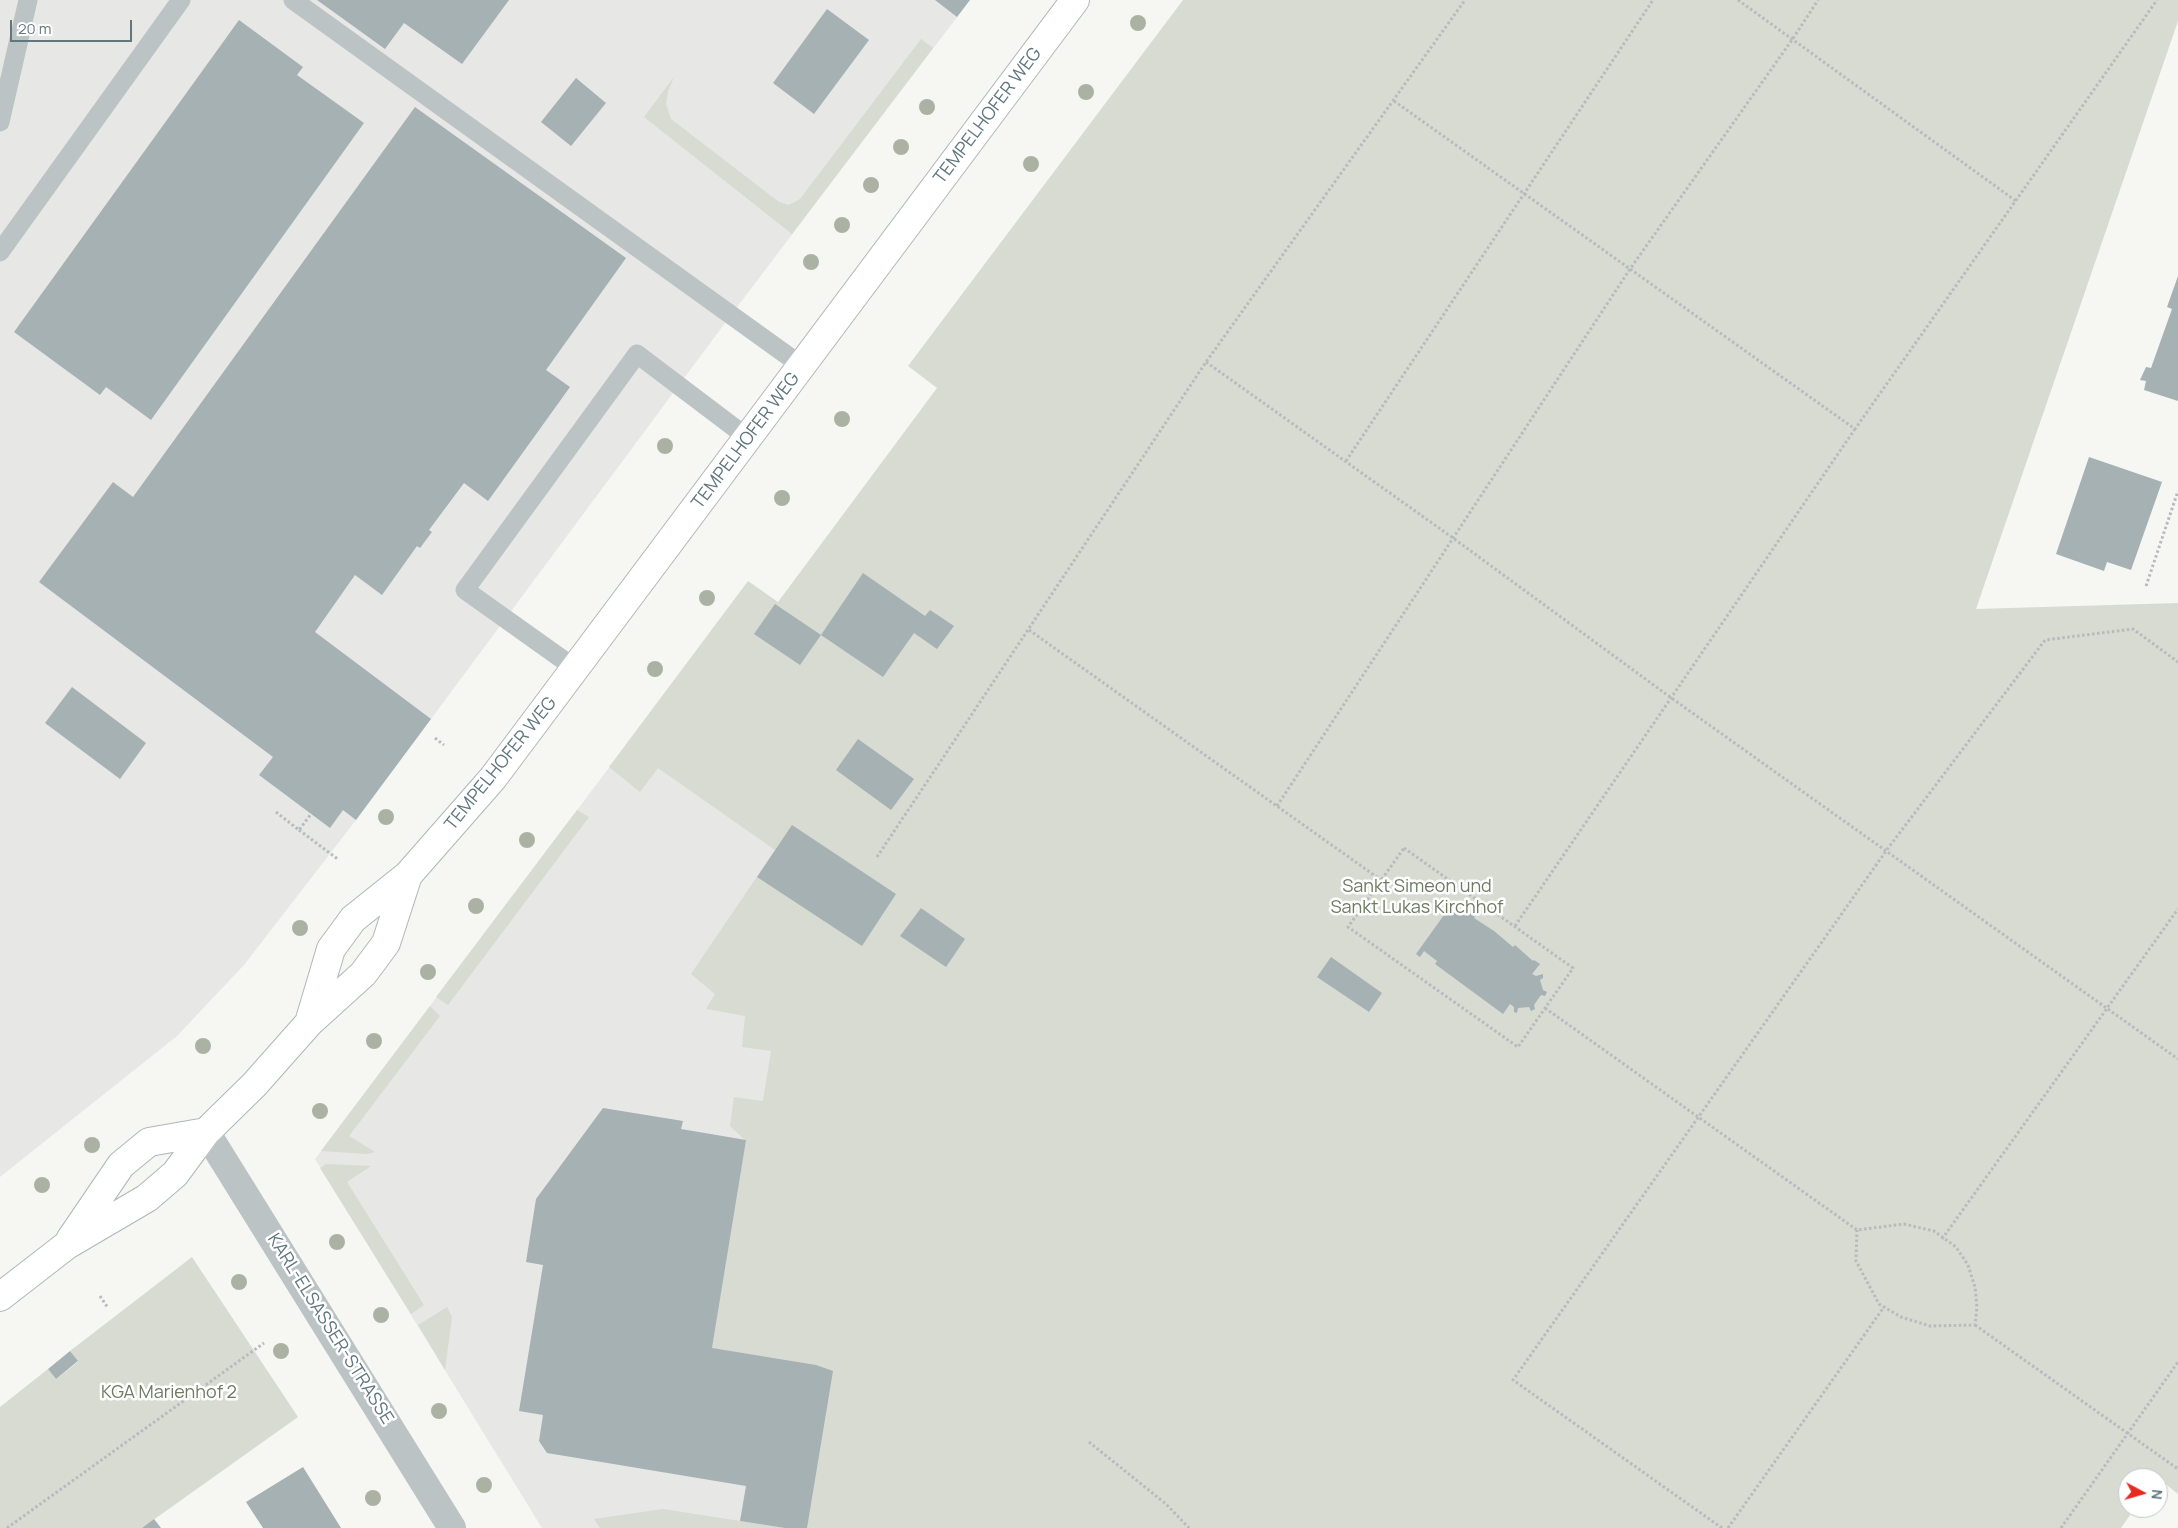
<!DOCTYPE html>
<style>
body{margin:0}
#map{position:relative;width:2178px;height:1528px;overflow:hidden;background:#f6f6f3;font-family:Manrope,sans-serif}
canvas{display:block}
.north{position:absolute;left:2118px;top:1468px;width:50px;height:50px;box-sizing:border-box;background:#fff;border:1px solid #bfc9cb;border-radius:50%;rotate:96deg;font-size:14px;font-weight:700;line-height:20px;text-align:center;color:#60777e}
.north::after{content:'';display:block;margin:auto;width:18px;height:22px;background:#e72922;clip-path:polygon(50% 0,100% 100%,50% 72%,0 100%)}
.scale{position:absolute;left:10px;top:20px;width:122px;height:22px;box-sizing:border-box;border:2px solid #60777e;border-top:0;padding-left:6px;font-size:15px;line-height:18px;white-space:nowrap;color:#60777e;-webkit-text-stroke:4px #fff;paint-order:stroke}
</style>
<div id="map">
<canvas width="2178" height="1528"></canvas>
<div class="north">N</div>
<div class="scale">20 m</div>
</div>
<script>
const context = document.querySelector('canvas').getContext('2d');
context.lineJoin = 'round';
function fillPath(path, color) {
  context.fillStyle = color;
  context.fill(path, 'evenodd');
}
function shape(rows) {
  const path = new Path2D();
  for (const r of rows) {
    path.moveTo(r[0], r[1]);
    for (let i = 2; i < r.length; i += 2) path.lineTo(r[i], r[i + 1]);
  }
  return path;
}
function stroke(path, color, width, dash) {
  context.strokeStyle = color;
  context.lineWidth = width;
  context.lineCap = dash ? 'butt' : 'round';
  context.setLineDash(dash || []);
  context.stroke(path);
}
function drawText(font, color, halo, rows, align = 'center') {
  context.font = font + ' Manrope,sans-serif';
  context.lineWidth = 5;
  context.setLineDash([]);
  context.textBaseline = 'middle';
  context.strokeStyle = halo;
  context.fillStyle = color;
  for (const [text, x, y, turn = 0] of rows) {
    context.save();
    context.translate(x, y);
    context.rotate((+turn || 0) * Math.PI / 180);
    context.textAlign = isNaN(turn) ? turn : align;
    if (halo) context.strokeText(text, 0, 0);
    context.fillText(text, 0, 0);
    context.restore();
  }
}
fillPath(shape([
 [0,0,970,0,731,315,356,820,244,965,177,1036,0,1177],
 [641,725,792,825,784,1028,942,1528,542,1528,315,1159]
]), '#e7e7e6');
fillPath(shape([
 [1183,0,2178,0,2178,21,1976,609,2178,603,2178,1494,2158,1478,2128,1478,2128,1508,2135,1508,2121,1528,807,1528,712,1348,745,1140,730,1126,734,1097,763,1101,771,1051,742,1047,745,1016,706,1009,715,994,691,974,775,850,658,768,640,792,609,767,748,581,778,602,937,388,908,366],
 [921,39,933,48,792,234,644,117,674,77,668,91,666,104,671,119,779,202,789,205,800,199],
 [577,810,589,817,448,1005,436,997],
 [430,1006,440,1016,349,1136,375,1152,367,1154,321,1151],
 [326,1164,371,1166,347,1182,424,1305,411,1314,320,1168],
 [192,1257,298,1417,142,1528,0,1528,0,1407,48,1369,56,1379,78,1362,70,1351],
 [447,1307,452,1317,445,1370,418,1325],
 [663,1509,740,1521,785,1528,600,1528,594,1519]
]), '#d7dbd2');
fillPath(shape([
 [317,0,509,0,462,64,404,23,385,49],
 [935,0,970,0,957,17],
 [827,9,869,40,814,114,773,83],
 [239,20,303,67,297,75,364,123,151,420,106,387,100,395,14,332],
 [576,78,606,103,571,146,541,122],
 [415,107,626,258,546,370,570,387,488,501,464,483,429,530,432,532,420,548,417,546,382,595,355,575,315,632,431,719,356,820,343,810,330,828,259,775,273,757,39,582,113,482,133,497],
 [2178,276,2178,401,2144,390,2146,381,2140,380,2146,367,2151,368,2172,309,2167,307],
 [2089,457,2162,482,2131,570,2107,562,2104,571,2056,554],
 [863,573,925,616,930,610,954,626,937,649,914,633,883,677,821,635],
 [775,604,821,635,800,665,754,634],
 [72,687,146,743,120,779,45,723],
 [858,739,914,779,891,810,836,770],
 [792,825,896,894,862,946,757,877],
 [1454,901,1457,902,1454,905,1468,915,1470,913,1475,917,1474,918,1494,931,1513,947,1515,945,1533,961,1534,960,1540,964,1532,974,1536,976,1543,974,1543,978,1540,980,1543,990,1547,992,1545,996,1541,995,1534,1005,1535,1009,1531,1011,1529,1007,1518,1008,1517,1013,1514,1012,1514,1007,1510,1004,1503,1014,1435,964,1437,961,1424,951,1420,957,1416,954],
 [921,908,965,939,946,967,900,936],
 [1331,957,1382,993,1369,1012,1317,977],
 [603,1108,683,1121,681,1129,746,1140,712,1348,816,1365,833,1371,807,1528,785,1528,740,1521,746,1486,547,1453,539,1441,543,1415,519,1411,543,1265,526,1262,536,1199],
 [70,1351,78,1361,56,1379,48,1369],
 [303,1467,341,1528,263,1528,246,1502],
 [154,1519,161,1528,142,1528]
]), '#a6b1b4');
const secondary = shape([
 [309,1023,331,949,353,919,408,875,493,778,1075,0],
 [70,1240,121,1165,149,1142,206,1132],
 [0,1297,67,1245,147,1198,175,1174,206,1132,254,1085,309,1023,363,974,375,958,386,943,408,875]
]);
stroke(secondary, '#aeb7ba', 30);
stroke(shape([
 [1738,0,2016,201],
 [1394,101,1855,429,2157,0],
 [1206,362,1453,538,1670,697,2178,1059],
 [1346,461,1653,0],
 [2146,586,2178,491],
 [1029,630,1381,880],
 [435,738,444,745],
 [1277,806,1630,269,1792,40,1818,0],
 [276,812,299,830,311,814],
 [299,830,339,860],
 [1404,848,1573,968,1518,1047,1348,927,1404,848],
 [877,857,1206,362,1465,0],
 [1515,926,1855,429],
 [1545,1008,1857,1230,1904,1224,1934,1231,1956,1247,1968,1265,1975,1287,1977,1307,1975,1325,1930,1326,1901,1317,1879,1304,1856,1261,1857,1230],
 [1942,1239,2178,909],
 [100,1296,108,1308],
 [1975,1325,2178,1469],
 [1089,1442,1166,1504,1189,1528],
 [7,1528,264,1343],
 [1722,1528,1513,1380,1886,851,2045,640,2133,629,2178,662],
 [1728,1528,1884,1307],
 [2061,1528,2178,1362]
]), '#b6bbbd', 3, [2.5, 2.5]);
stroke(shape([
 [293,0,802,366],
 [0,122,28,0],
 [0,252,181,0],
 [576,669,465,590,637,354,748,438]
]), '#bcc3c5', 19);
stroke(shape([
 [206,1132,452,1528]
]), '#bcc3c5', 28);
stroke(secondary, '#fff', 28);
context.fillStyle = '#abb2a4';
for (const [x, y] of [
 [1138,23],
 [1086,92],
 [927,107],
 [901,147],
 [1031,164],
 [871,185],
 [842,225],
 [811,262],
 [842,419],
 [665,446],
 [782,498],
 [707,598],
 [655,669],
 [386,817],
 [527,840],
 [476,906],
 [300,928],
 [428,972],
 [374,1041],
 [203,1046],
 [320,1111],
 [92,1145],
 [42,1185],
 [337,1242],
 [239,1282],
 [381,1315],
 [281,1351],
 [439,1411],
 [484,1485],
 [373,1498]
]) {
  context.beginPath();
  context.arc(x, y, 8, 0, 2 * Math.PI);
  context.fill();
}
drawText('18px', '#60777e', '#fff', [
 ["TEMPELHOFER WEG",988,116,-53],
 ["TEMPELHOFER WEG",746,441,-53],
 ["TEMPELHOFER WEG",501,764,-51],
 ["KARL-ELSASSER-STRASSE",330,1329,58]
]);
drawText('18px', '#6d7b63', '#fff', [
 ["Sankt Simeon und",1417,887],
 ["Sankt Lukas Kirchhof",1417,908],
 ["KGA Marienhof 2",169,1393]
]);
</script>
